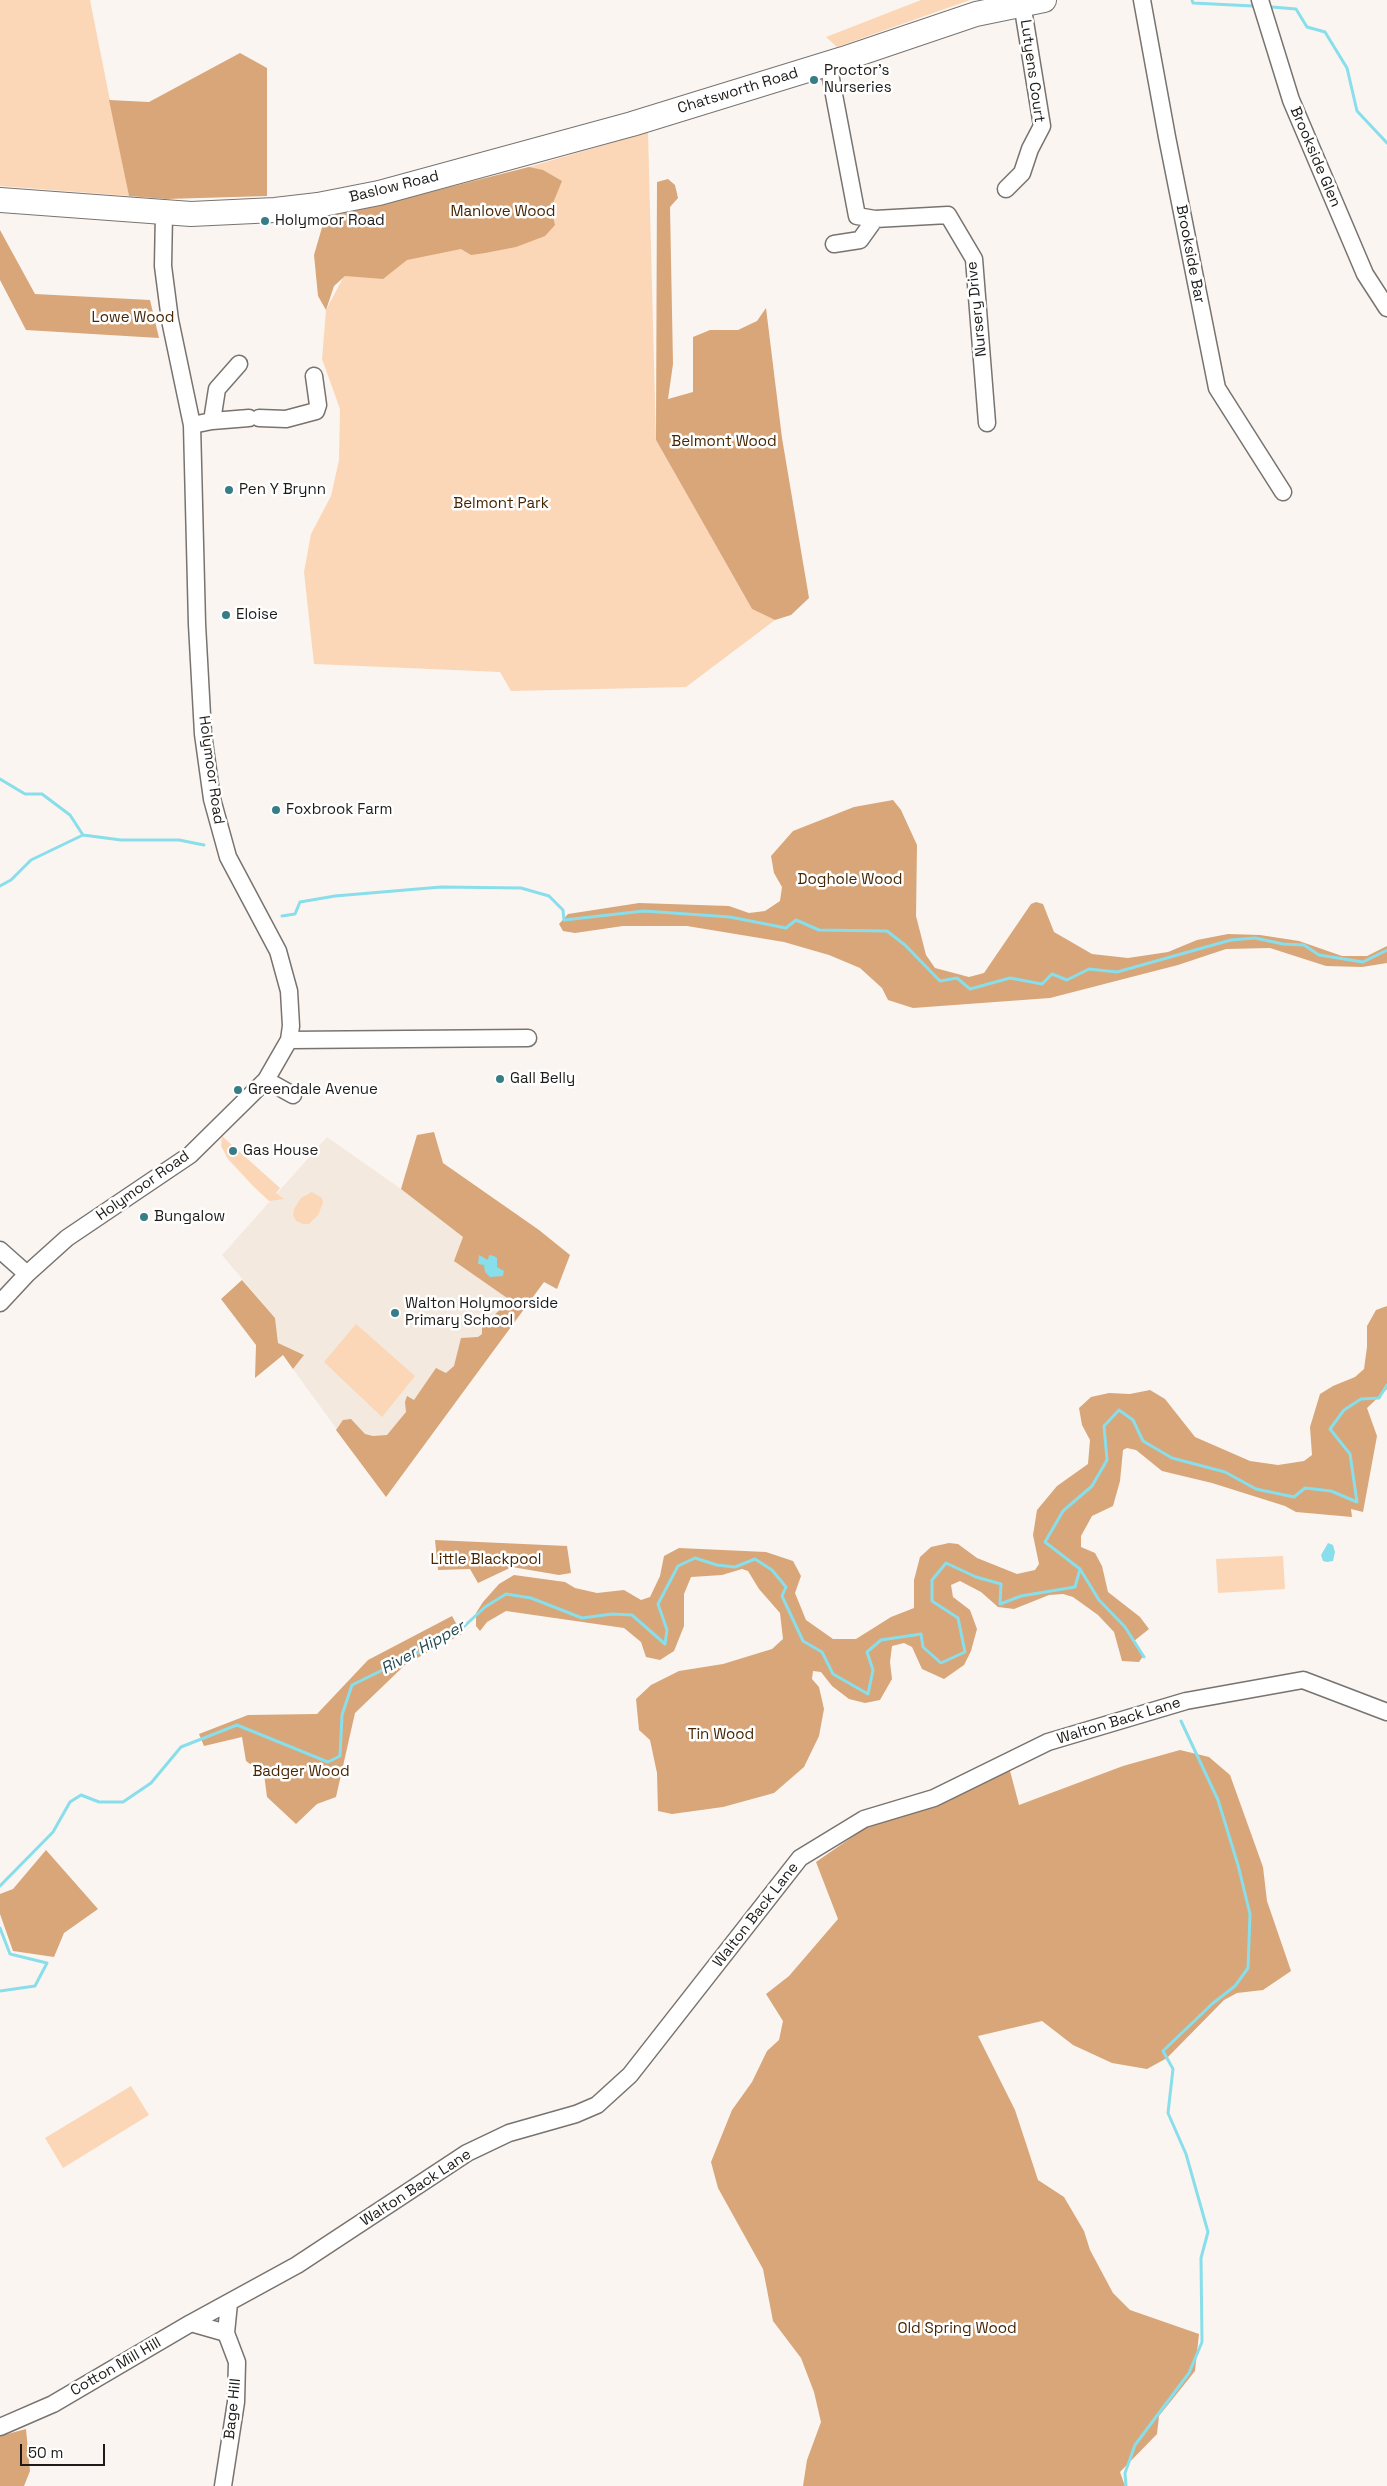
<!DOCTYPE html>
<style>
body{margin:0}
#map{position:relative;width:1387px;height:2486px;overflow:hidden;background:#faf5f0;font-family:"Space Grotesk",sans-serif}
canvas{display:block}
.scale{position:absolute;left:20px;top:2444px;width:85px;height:22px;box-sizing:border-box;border:2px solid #1c1b19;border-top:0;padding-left:6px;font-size:15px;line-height:18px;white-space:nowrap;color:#1c1b19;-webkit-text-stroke:4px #fff;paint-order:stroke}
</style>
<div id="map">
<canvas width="1387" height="2486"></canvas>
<div class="scale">50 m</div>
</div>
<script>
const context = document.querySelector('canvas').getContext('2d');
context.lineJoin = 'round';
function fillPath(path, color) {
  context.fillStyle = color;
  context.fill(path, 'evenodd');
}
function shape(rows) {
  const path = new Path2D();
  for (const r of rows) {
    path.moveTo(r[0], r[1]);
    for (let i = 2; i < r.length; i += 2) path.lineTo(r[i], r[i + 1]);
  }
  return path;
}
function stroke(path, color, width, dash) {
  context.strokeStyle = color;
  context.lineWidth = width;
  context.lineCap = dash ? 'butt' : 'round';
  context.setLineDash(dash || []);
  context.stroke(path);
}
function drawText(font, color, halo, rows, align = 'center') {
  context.font = font + ' "Space Grotesk",sans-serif';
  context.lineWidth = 5;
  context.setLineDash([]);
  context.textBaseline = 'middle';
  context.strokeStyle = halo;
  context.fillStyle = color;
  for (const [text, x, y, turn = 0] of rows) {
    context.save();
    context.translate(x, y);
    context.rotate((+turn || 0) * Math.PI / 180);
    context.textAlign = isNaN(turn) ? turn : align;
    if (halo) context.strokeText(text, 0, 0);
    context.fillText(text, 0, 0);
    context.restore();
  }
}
fillPath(shape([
 [327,1137,401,1189,463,1237,523,1308,386,1497,293,1369,304,1355,278,1343,275,1318,222,1255]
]), '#f4e9df');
fillPath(shape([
 [0,0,90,0,129,196,0,186],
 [921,0,970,0,837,47,826,37],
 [648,132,656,440,752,609,775,620,686,687,511,691,500,672,314,664,304,572,311,534,331,496,339,460,340,409,322,359,326,310,344,276,432,191,529,167],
 [222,1136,280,1188,276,1193,284,1199,269,1201,253,1186,228,1159,221,1146],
 [312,1192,322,1198,323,1203,318,1215,309,1224,303,1224,296,1221,293,1215,294,1209,301,1198],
 [356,1324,415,1376,382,1417,324,1362],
 [1283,1556,1285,1589,1218,1593,1216,1559],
 [131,2086,149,2115,63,2168,45,2138]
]), '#fbd7b7');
fillPath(shape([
 [240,53,267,68,267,196,166,199,129,196,109,100,149,102],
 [529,167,543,170,562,181,551,208,555,225,545,236,516,247,485,253,471,255,461,249,407,260,383,279,345,276,334,286,326,310,318,296,314,255,325,217,372,207],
 [668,179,675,185,678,198,670,207,673,364,668,399,693,392,693,337,710,330,738,330,757,321,766,308,782,438,809,598,791,615,775,620,752,609,656,440,657,182],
 [0,230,35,294,150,300,159,338,26,330,0,280],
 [893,800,901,810,917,845,916,916,926,955,935,968,969,977,984,973,1031,904,1036,902,1043,904,1054,932,1092,954,1128,958,1168,952,1197,940,1228,934,1260,935,1299,941,1342,956,1367,956,1387,946,1387,963,1362,967,1326,966,1270,948,1226,949,1178,965,1050,998,913,1008,888,1000,882,988,860,968,829,955,784,942,687,926,623,926,575,933,563,931,559,924,568,914,639,903,729,906,749,913,765,911,780,901,782,887,774,873,771,856,793,831,854,807],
 [434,1132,443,1163,539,1230,570,1255,557,1289,544,1282,386,1497,336,1430,343,1420,351,1419,365,1434,373,1436,387,1435,406,1412,405,1402,407,1396,414,1400,436,1368,446,1373,454,1366,461,1338,478,1337,482,1334,482,1327,510,1300,454,1261,463,1237,401,1189,417,1135],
 [242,1280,275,1318,278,1343,304,1355,293,1369,283,1355,255,1378,256,1345,221,1299],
 [1387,1306,1387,1389,1367,1408,1377,1436,1363,1512,1351,1509,1352,1517,1296,1512,1285,1506,1212,1483,1162,1471,1136,1450,1127,1448,1123,1450,1120,1481,1113,1506,1092,1516,1081,1536,1081,1547,1095,1553,1102,1566,1108,1592,1140,1617,1149,1629,1134,1641,1144,1655,1139,1662,1122,1661,1114,1632,1098,1615,1073,1597,1063,1594,1049,1595,1014,1609,998,1607,981,1592,960,1581,951,1585,953,1597,970,1610,977,1629,971,1651,964,1665,944,1679,922,1669,912,1647,904,1643,892,1646,890,1662,892,1679,880,1700,865,1703,849,1699,832,1686,821,1672,813,1671,812,1679,819,1687,824,1709,819,1736,804,1767,774,1793,723,1807,672,1814,658,1811,657,1773,650,1740,639,1730,636,1699,651,1685,679,1671,723,1664,772,1649,783,1639,780,1613,759,1589,748,1571,742,1569,722,1575,691,1577,684,1594,684,1626,674,1651,660,1660,646,1657,641,1642,624,1628,506,1611,487,1622,480,1631,476,1626,476,1613,483,1602,499,1584,514,1575,565,1582,575,1588,597,1593,624,1590,641,1600,650,1597,660,1576,664,1556,679,1548,766,1552,793,1561,801,1576,795,1593,806,1620,833,1639,856,1639,891,1617,914,1608,914,1580,920,1557,931,1547,949,1543,958,1544,977,1558,1017,1574,1035,1570,1039,1564,1033,1535,1037,1510,1057,1486,1088,1464,1090,1440,1082,1425,1079,1408,1091,1397,1109,1393,1130,1394,1150,1390,1165,1399,1195,1437,1250,1461,1278,1465,1304,1461,1312,1455,1310,1427,1320,1394,1333,1386,1355,1377,1364,1369,1367,1347,1367,1326,1376,1310],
 [435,1540,567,1546,571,1573,559,1575,512,1567,478,1583,470,1569,438,1570],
 [452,1616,462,1634,406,1664,355,1713,336,1797,317,1804,296,1824,267,1797,264,1774,246,1761,242,1737,204,1746,199,1734,248,1715,317,1714,368,1660],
 [1180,1750,1209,1757,1230,1775,1263,1867,1267,1901,1291,1971,1263,1990,1237,1993,1224,2000,1167,2058,1147,2069,1112,2063,1073,2045,1042,2021,978,2036,1015,2110,1038,2180,1064,2197,1084,2231,1090,2250,1113,2293,1130,2310,1199,2334,1195,2371,1159,2416,1157,2434,1120,2472,1125,2486,803,2486,807,2460,821,2422,814,2392,801,2358,773,2321,763,2269,718,2188,711,2162,732,2110,752,2082,767,2051,779,2040,783,2021,766,1994,789,1976,838,1919,816,1862,868,1826,1009,1767,1019,1805,1123,1766],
 [46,1850,98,1909,64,1933,54,1957,13,1951,0,1914,0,1894,13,1889],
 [26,2429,30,2471,24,2486,0,2486,0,2436]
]), '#d8a679');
fillPath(shape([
 [479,1255,488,1260,489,1255,494,1256,497,1258,497,1267,504,1271,503,1276,490,1277,485,1272,484,1265,478,1264],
 [1328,1543,1333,1545,1335,1552,1333,1561,1327,1562,1323,1561,1321,1555]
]), '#89deeb');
stroke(shape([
 [1192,0,1193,3,1253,6],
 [1272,7,1296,9,1307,27,1325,32,1347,68,1357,111,1387,143],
 [0,779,25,794,42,794,70,815,83,835,121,840,179,840,204,845],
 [0,886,11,880,31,860,83,835],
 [282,916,295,914,300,902,335,896,441,887,521,888,549,896,563,910,564,920,644,911,730,917,786,928,796,920,819,930,887,931,905,945,940,981,957,978,970,989,1010,978,1042,984,1052,974,1067,980,1089,969,1117,972,1231,940,1255,938,1283,944,1304,945,1319,955,1363,962,1387,950],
 [1080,1569,1099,1600,1125,1627,1144,1657],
 [0,1886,53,1832,70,1802,81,1795,99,1802,123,1802,151,1783,181,1747,237,1725,328,1762,340,1756,342,1715,352,1685,456,1634,485,1607,506,1594,531,1598,582,1618,612,1614,632,1615,665,1644,667,1630,658,1604,678,1566,695,1558,717,1565,735,1567,755,1559,772,1570,786,1587,782,1596,803,1641,822,1652,833,1674,868,1694,873,1670,867,1652,881,1640,921,1634,923,1647,941,1663,965,1652,958,1618,932,1601,932,1580,946,1563,976,1577,1001,1584,1000,1604,1021,1596,1075,1587,1080,1569,1045,1542,1063,1511,1092,1486,1107,1460,1104,1426,1119,1410,1133,1420,1143,1441,1172,1458,1225,1472,1256,1489,1294,1497,1305,1488,1331,1491,1357,1502,1350,1454,1330,1429,1344,1410,1361,1399,1379,1398,1387,1385],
 [0,1928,10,1954,47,1963,35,1986,0,1991],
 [1126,2486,1125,2473,1135,2445,1189,2373,1202,2342,1201,2258,1208,2232,1186,2154,1168,2113,1173,2069,1163,2051,1212,2004,1235,1986,1248,1968,1250,1914,1238,1865,1218,1800,1181,1721]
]), '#89deeb', 3);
const minor = shape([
 [1142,0,1167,137,1217,388,1283,492],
 [1260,0,1291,100,1365,274,1387,308],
 [828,63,857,216,875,219,860,240,834,244],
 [1006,189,1022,173,1030,149,1042,126,1022,3],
 [875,219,948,215,974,259,987,423],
 [259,418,286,419,316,411,318,405,314,376],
 [212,421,249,418],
 [192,425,212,421,217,389,239,364],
 [289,1040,528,1038],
 [266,1080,293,1095],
 [0,1250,27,1274],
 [0,1303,27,1274,67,1238,190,1155,266,1080,289,1040,291,1026,289,991,278,951,228,857,212,799,203,734,197,624,192,425,170,320,163,266,164,213],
 [191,2323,226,2333],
 [0,2427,53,2404,191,2323,297,2265,467,2153,509,2133,576,2114,597,2105,630,2075,800,1858,864,1819,934,1798,1048,1742,1186,1701,1303,1680,1387,1712],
 [223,2486,236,2402,237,2362,226,2333,229,2303]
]);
const highway = shape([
 [0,200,191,214,275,210,318,205,379,193,632,124,843,59,976,14,1044,0]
]);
stroke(minor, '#78736f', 19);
stroke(highway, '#78736f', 26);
stroke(minor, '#fff', 16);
stroke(highway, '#fff', 24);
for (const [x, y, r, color] of [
 [814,80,5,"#367d87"],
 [265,221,5,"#367d87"],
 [229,490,5,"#367d87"],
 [226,615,5,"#367d87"],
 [276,810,5,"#367d87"],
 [500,1079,5,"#367d87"],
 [238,1090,5,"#367d87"],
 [233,1151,5,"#367d87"],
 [144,1217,5,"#367d87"],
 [395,1313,5,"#367d87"]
]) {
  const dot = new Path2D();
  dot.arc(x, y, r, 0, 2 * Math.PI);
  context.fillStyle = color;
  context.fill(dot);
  stroke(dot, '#fff', 2);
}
drawText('15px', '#1c1b19', '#fff', [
 ["Proctor's",824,71],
 ["Nurseries",824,88],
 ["Holymoor Road",275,221],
 ["Pen Y Brynn",239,490],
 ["Eloise",236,615],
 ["Foxbrook Farm",286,810],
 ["Gall Belly",510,1079],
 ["Greendale Avenue",248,1090],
 ["Gas House",243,1151],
 ["Bungalow",154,1217],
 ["Walton Holymoorside",405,1304],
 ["Primary School",405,1321]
], 'left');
drawText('15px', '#1c1b19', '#fff', [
 ["Lutyens Court",1032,71,82],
 ["Chatsworth Road",738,91,-17],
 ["Brookside Glen",1315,157,67],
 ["Baslow Road",394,187,-14],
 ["Brookside Bar",1190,254,79],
 ["Nursery Drive",977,309,-96],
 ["Holymoor Road",211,770,82],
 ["Holymoor Road",143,1186,-35],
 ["Walton Back Lane",1119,1721,-17],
 ["Walton Back Lane",756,1915,-52],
 ["Walton Back Lane",416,2188,-33],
 ["Cotton Mill Hill",116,2367,-30],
 ["Bage Hill",233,2409,-84]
]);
drawText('15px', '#462500', '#fff', [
 ["Manlove Wood",503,212],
 ["Lowe Wood",133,318],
 ["Belmont Wood",724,442],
 ["Belmont Park",501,504],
 ["Doghole Wood",850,880],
 ["Little Blackpool",486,1560],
 ["Tin Wood",721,1735],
 ["Badger Wood",301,1772],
 ["Old Spring Wood",957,2329]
]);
drawText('italic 16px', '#244c51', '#fff', [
 ["River Hipper",423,1648,-29]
]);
</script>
